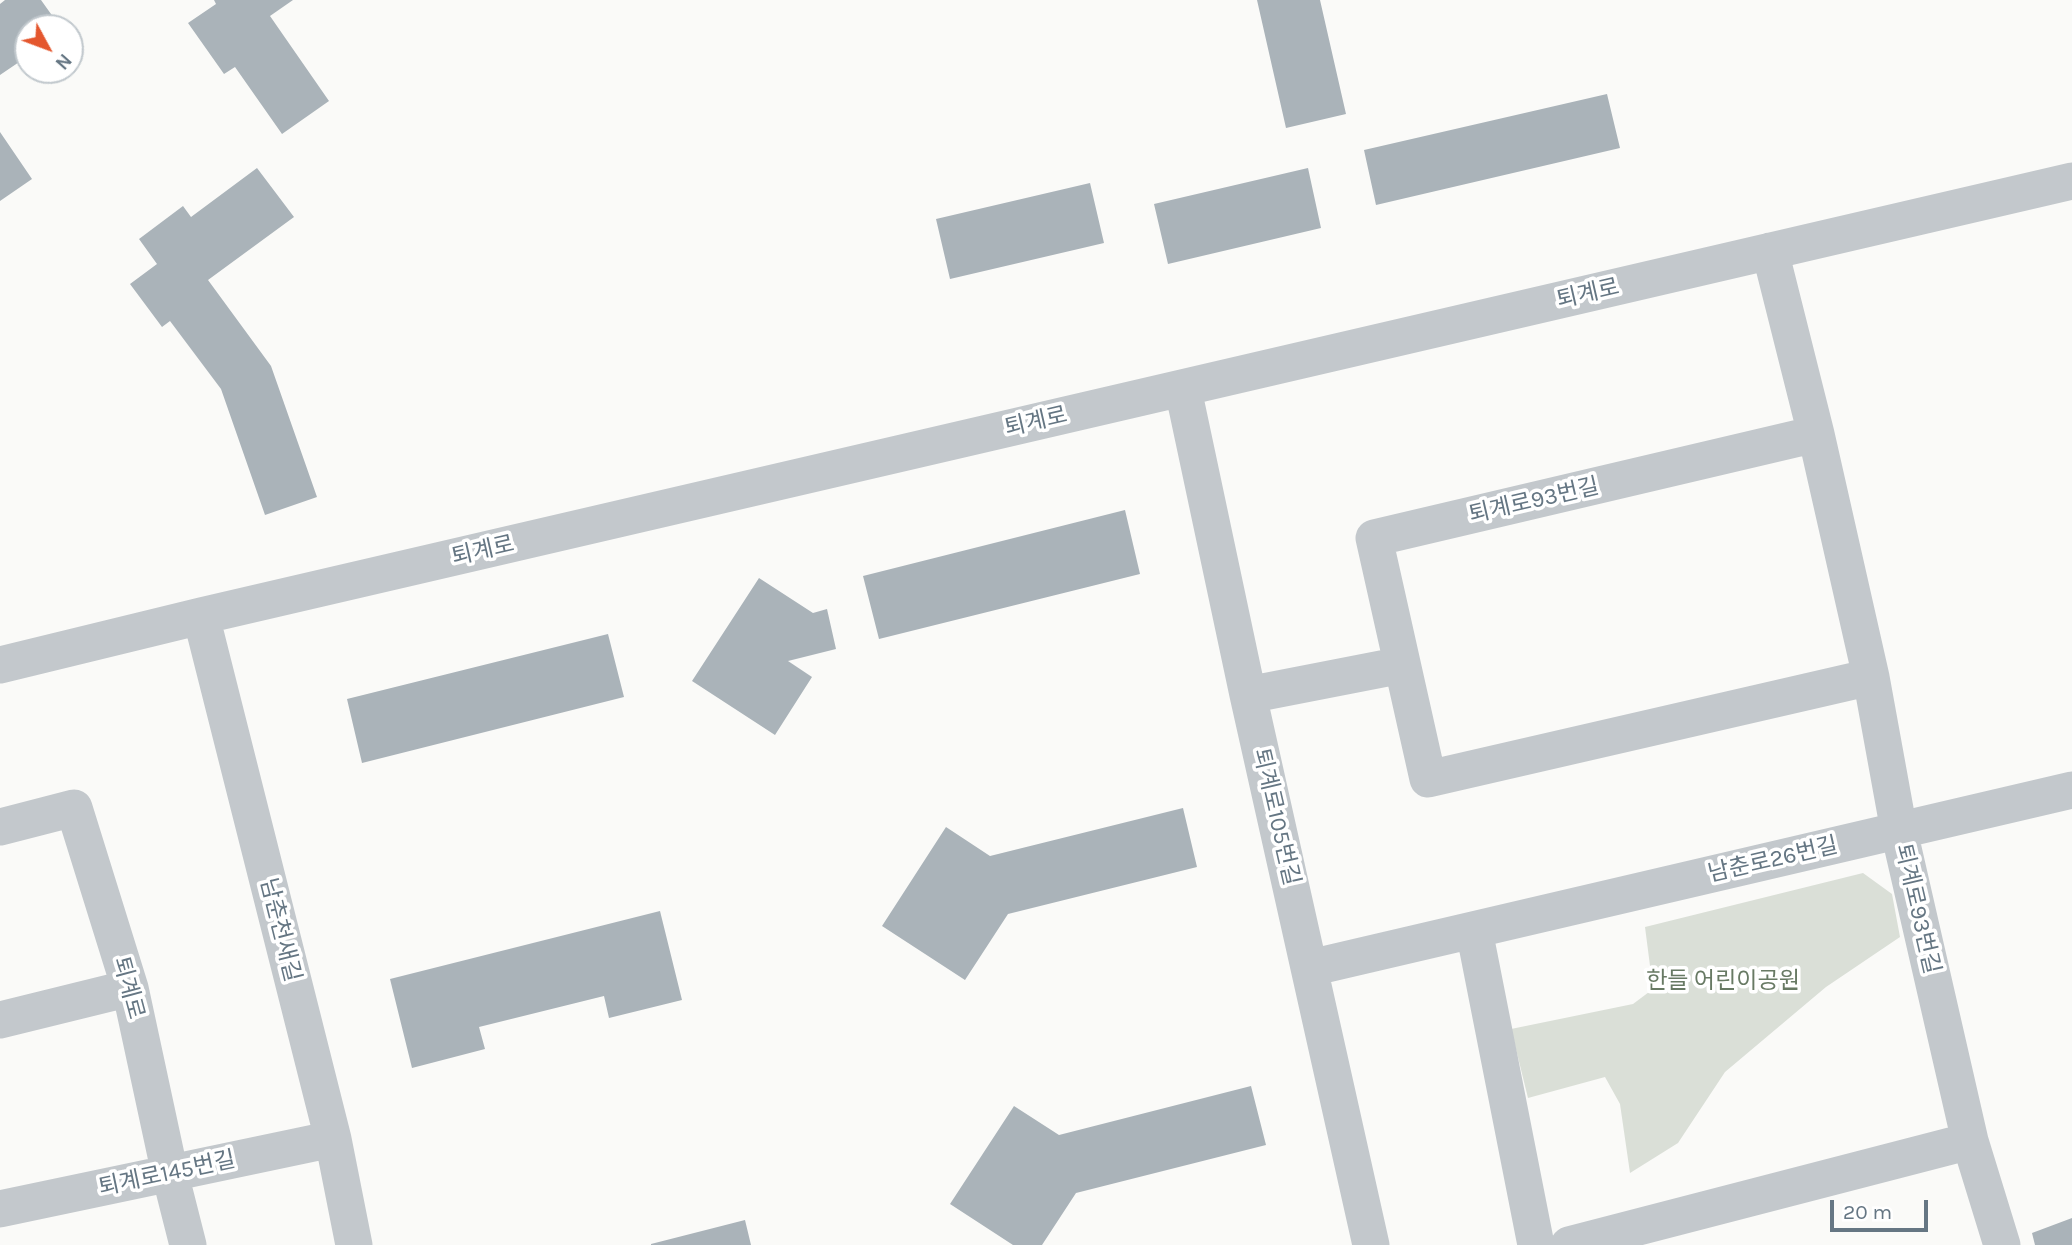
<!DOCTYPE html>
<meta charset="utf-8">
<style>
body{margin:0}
#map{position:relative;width:2072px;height:1245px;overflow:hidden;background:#fafaf8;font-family:Karla,sans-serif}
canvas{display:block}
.north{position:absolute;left:14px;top:14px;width:70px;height:70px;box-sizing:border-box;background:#fff;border:2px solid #c1c8cd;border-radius:50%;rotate:131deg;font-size:19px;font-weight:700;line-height:28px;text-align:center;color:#657683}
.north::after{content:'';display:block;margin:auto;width:24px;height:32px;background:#e4572e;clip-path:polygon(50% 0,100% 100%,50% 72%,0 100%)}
.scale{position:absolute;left:1830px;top:1200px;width:98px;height:32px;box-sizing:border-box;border:4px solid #657683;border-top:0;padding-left:9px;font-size:21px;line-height:24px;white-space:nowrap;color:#657683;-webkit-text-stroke:5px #fff;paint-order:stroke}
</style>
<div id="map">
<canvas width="2072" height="1245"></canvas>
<div class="north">N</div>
<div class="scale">20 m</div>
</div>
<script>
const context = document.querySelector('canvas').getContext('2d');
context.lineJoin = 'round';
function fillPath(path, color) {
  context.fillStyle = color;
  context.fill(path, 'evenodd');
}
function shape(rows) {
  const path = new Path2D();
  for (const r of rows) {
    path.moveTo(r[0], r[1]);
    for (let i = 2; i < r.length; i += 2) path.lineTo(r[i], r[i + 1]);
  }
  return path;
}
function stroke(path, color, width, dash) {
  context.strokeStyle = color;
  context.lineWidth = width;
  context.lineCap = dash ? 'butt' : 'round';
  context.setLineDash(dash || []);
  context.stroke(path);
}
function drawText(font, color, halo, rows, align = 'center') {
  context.font = font + ' Karla,"Noto Sans KR",sans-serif';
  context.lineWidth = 7;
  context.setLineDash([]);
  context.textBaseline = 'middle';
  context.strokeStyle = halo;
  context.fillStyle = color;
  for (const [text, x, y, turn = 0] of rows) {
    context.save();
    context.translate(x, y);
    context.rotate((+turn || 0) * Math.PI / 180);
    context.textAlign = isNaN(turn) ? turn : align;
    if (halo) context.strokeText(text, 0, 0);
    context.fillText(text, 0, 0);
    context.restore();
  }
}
fillPath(shape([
 [1863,873,1892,894,1900,937,1826,987,1725,1072,1678,1143,1630,1173,1620,1104,1605,1077,1528,1098,1511,1029,1633,1004,1653,989,1645,927]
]), '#dadfd7');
fillPath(shape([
 [5,0,41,0,61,28,28,28,28,56,0,75,0,4],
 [214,0,293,0,270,16,329,101,282,134,235,67,224,74,188,23,216,4],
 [1257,0,1320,0,1346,114,1286,128],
 [1607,94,1620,148,1376,205,1364,150],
 [0,132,32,179,0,201],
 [257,168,294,217,208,280,271,366,317,497,265,515,221,389,170,321,162,327,130,284,157,264,139,239,183,206,191,217],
 [1308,168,1321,228,1168,264,1154,204],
 [1090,183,1104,243,950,279,936,219],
 [1125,510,1140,574,879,639,863,576],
 [759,578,813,613,827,609,836,649,788,661,812,677,775,735,692,681],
 [608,634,624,697,362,763,347,699],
 [1183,808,1197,867,1008,914,965,980,882,926,946,827,990,856],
 [660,911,682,1000,609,1018,604,996,479,1027,485,1049,412,1068,390,979],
 [1251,1086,1266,1145,1076,1193,1042,1245,1013,1245,950,1204,1014,1106,1059,1135],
 [2072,1218,2072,1245,2035,1245,2032,1233],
 [745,1220,751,1245,651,1245,651,1244]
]), '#aab3b9');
stroke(shape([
 [1770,251,1816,434,1871,677,1899,831,1970,1141,2002,1245],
 [1183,389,1248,695,1371,1245],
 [1816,434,1374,538,1428,779,1871,677],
 [201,616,333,1139,354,1245],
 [0,665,201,616,2072,181],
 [1248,695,1402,665],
 [0,827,74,808,130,988,170,1174,188,1245],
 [1474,930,1536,1245],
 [1310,968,2072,790],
 [0,1020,130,988],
 [0,1209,333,1139],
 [1569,1245,1970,1141]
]), '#c3c8cc', 37);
drawText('23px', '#657683', '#fff', [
 ["퇴계로",1588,294,-13],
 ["퇴계로",1036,422,-13],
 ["퇴계로93번길",1534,501,-13],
 ["퇴계로",483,551,-13],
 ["퇴계로105번길",1276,817,77],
 ["남춘로26번길",1773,860,-13],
 ["퇴계로93번길",1917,909,77],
 ["남춘천새길",280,930,76],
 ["퇴계로",128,988,75],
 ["퇴계로145번길",167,1174,-12]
]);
drawText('23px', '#687a64', '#fff', [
 ["한들 어린이공원",1723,981]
]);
</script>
